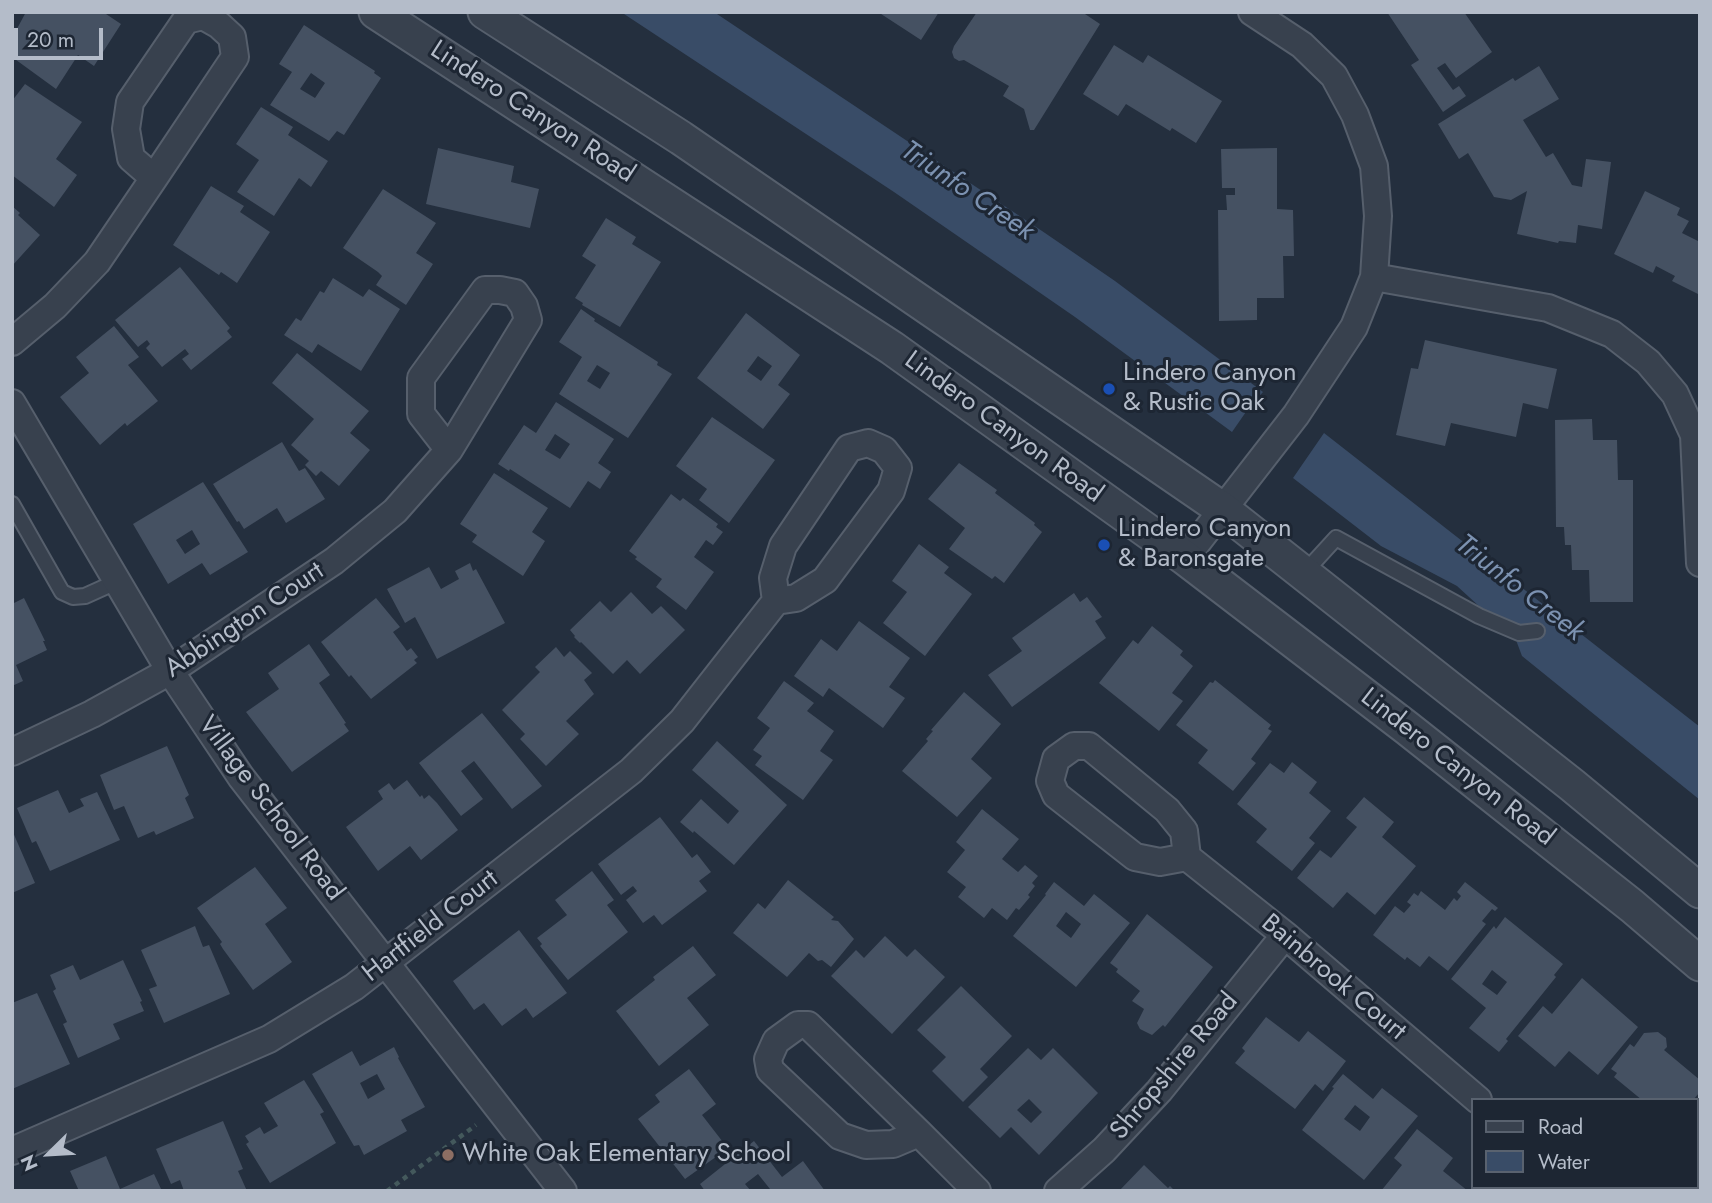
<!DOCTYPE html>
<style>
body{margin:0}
#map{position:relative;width:1712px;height:1203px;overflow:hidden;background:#242f3e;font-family:Jost,sans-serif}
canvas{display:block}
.frame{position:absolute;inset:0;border:14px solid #b4bcc9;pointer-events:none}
.legend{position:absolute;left:1471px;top:1098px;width:228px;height:91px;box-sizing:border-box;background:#1d2633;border:2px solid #59626f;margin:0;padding:9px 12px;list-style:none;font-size:21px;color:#b4bcc9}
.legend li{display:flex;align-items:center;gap:14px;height:35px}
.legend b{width:35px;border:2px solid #59626f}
.north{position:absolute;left:14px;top:1119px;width:70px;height:70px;-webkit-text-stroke:5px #1d2633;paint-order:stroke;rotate:246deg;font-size:19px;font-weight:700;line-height:28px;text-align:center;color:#b4bcc9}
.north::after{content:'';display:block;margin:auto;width:24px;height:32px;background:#b4bcc9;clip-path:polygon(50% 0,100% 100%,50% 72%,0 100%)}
.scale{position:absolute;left:14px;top:28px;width:89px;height:32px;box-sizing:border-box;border:4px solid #b4bcc9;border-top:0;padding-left:9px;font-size:21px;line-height:24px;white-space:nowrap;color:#b4bcc9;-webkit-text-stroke:5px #1d2633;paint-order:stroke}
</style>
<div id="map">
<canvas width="1712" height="1203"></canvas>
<div class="frame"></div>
<ul class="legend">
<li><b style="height:9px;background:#38414e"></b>Road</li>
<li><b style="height:19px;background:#394c67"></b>Water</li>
</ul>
<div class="north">N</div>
<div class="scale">20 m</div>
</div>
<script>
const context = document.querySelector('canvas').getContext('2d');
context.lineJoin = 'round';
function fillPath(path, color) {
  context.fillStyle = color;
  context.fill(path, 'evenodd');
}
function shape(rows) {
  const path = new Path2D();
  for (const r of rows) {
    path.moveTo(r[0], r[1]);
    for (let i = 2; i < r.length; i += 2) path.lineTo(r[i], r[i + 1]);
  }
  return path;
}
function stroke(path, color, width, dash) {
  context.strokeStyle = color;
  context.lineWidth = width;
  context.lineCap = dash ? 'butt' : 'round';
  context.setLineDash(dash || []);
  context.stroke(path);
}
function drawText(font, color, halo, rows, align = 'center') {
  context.font = font + ' Jost,sans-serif';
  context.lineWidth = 6;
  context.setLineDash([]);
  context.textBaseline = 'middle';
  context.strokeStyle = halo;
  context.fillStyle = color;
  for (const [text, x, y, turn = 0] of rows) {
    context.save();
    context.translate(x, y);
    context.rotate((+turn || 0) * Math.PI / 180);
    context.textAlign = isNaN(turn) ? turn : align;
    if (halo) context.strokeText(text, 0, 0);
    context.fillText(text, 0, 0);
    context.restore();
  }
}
fillPath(shape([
 [621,12,714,12,1045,233,1115,281,1263,392,1248,409,1232,432,1075,317,894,192],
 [1324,433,1700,727,1700,800,1522,656,1516,640,1457,586,1381,546,1293,478]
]), '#394c67');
fillPath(shape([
 [26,12,103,12,121,24,94,66,78,55,56,89,12,57,12,38],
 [878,12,939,12,921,40],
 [977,12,1082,12,1100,24,1034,130,1030,130,1024,109,1003,96,1009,86,964,60,959,61,954,58,952,52,954,46],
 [1387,12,1464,12,1492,52,1456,78,1445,63,1437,68,1453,90,1459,86,1466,96,1443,112,1411,65,1419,60],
 [304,25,375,71,374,73,381,78,344,135,337,131,329,141,270,105,292,72,279,64],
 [311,73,325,83,315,98,300,89],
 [1114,45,1143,63,1148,55,1222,101,1196,143,1172,128,1170,131,1126,104,1118,116,1083,94],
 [1539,66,1559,99,1523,120,1546,157,1553,153,1572,185,1582,187,1586,159,1611,162,1602,229,1578,225,1576,243,1559,241,1558,243,1517,234,1527,191,1511,200,1494,197,1468,153,1459,159,1438,124,1513,78,1515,81],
 [25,84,82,122,56,159,77,175,54,207,12,175,12,101],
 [261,107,293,127,288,135,328,161,311,187,299,178,274,216,237,192,259,160,236,144],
 [438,148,514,166,511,182,539,189,530,228,426,204],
 [1277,148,1277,209,1293,210,1294,256,1283,256,1284,298,1257,298,1257,320,1219,321,1218,210,1227,210,1226,195,1235,195,1235,188,1222,188,1221,149],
 [211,186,244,206,240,212,270,232,237,283,221,272,219,275,173,245],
 [383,189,436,223,416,253,433,264,406,305,376,285,382,276,378,272,343,248],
 [1645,191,1680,208,1677,215,1689,221,1682,233,1700,242,1700,295,1672,281,1675,276,1656,266,1653,273,1614,254],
 [12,206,20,213,18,215,40,235,12,266],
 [606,218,636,237,632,244,661,262,620,327,582,305,583,303,575,298,596,265,582,256],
 [180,267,230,328,227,331,232,337,191,370,182,359,189,354,185,349,162,367,146,348,150,344,147,340,138,347,115,320],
 [333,278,363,297,369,289,400,309,361,371,318,344,312,353,284,335,296,318,301,321,320,291,324,293],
 [581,309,595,319,594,321,658,362,657,365,672,374,628,438,559,394,582,357,559,342],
 [597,365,610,373,600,389,587,381],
 [746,313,800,355,778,385,790,394,763,429,697,378],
 [758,356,772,366,761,381,747,371],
 [114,326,139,357,128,365,158,401,127,426,125,423,100,445,60,397,89,373,76,357],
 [1425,340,1557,369,1548,409,1523,403,1516,437,1451,423,1445,446,1396,435,1411,368,1418,369],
 [297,353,369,411,350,433,370,450,339,486,321,471,316,476,305,465,309,461,291,445,314,419,272,383],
 [556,402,614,439,598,463,611,472,600,489,588,481,570,508,510,469,509,471,498,464,524,425,536,433],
 [555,434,570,444,560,459,545,450],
 [712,417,775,460,729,523,699,500,707,489,676,466],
 [1592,419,1593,440,1617,440,1618,480,1633,480,1633,602,1590,602,1589,570,1572,570,1571,545,1565,545,1564,527,1556,527,1555,420],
 [282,442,299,471,305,468,325,499,286,523,277,508,244,529,239,521,237,522,213,484],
 [959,463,997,490,995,493,1035,523,1034,525,1042,532,1004,583,995,576,992,579,949,549,965,528,928,499],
 [494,473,548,508,532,532,545,541,523,576,472,542,477,535,460,524],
 [203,482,248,552,210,575,202,563,168,584,133,524],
 [192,530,200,544,185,554,176,540],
 [671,494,680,501,683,498,718,524,716,527,723,532,713,545,706,540,694,557,714,572,686,610,656,587,662,579,635,559,637,557,629,551],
 [919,544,949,567,944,573,972,594,925,656,883,623,907,592,892,581],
 [470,563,473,571,476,569,505,623,437,659,415,617,405,623,387,589,429,567,441,589,459,579,455,571],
 [631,592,652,614,661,606,685,630,640,674,627,660,613,674,581,642,580,643,574,637,575,636,570,630,600,601,611,612],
 [1074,593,1080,602,1087,597,1102,617,1095,621,1106,638,1012,707,988,675,1022,651,1012,638],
 [24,598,45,641,43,641,47,650,16,665,23,681,12,686,12,604],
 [376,598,400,627,393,632,407,651,411,648,418,657,414,660,417,663,371,699,351,675,349,677,321,642],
 [859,621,910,658,889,687,905,698,883,728,829,688,823,697,794,676,821,639,837,651],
 [1152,626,1183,651,1180,655,1193,666,1172,693,1183,701,1159,731,1099,683,1133,640,1138,644],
 [309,644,330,675,319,683,346,723,344,724,349,731,292,772,246,712,279,689,268,673],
 [556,647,564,657,570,651,592,673,584,680,594,694,566,721,579,734,546,766,520,739,525,734,502,710,540,672,535,667],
 [1215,680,1271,725,1268,729,1272,731,1251,759,1256,763,1233,791,1198,763,1208,750,1176,725,1210,682,1213,683],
 [784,681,814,703,807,711,834,731,820,751,833,760,803,800,755,765,762,756,753,750,770,728,757,718],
 [964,692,1001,724,971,759,992,778,957,817,902,771,928,741,926,739,933,731,931,730],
 [482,713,542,786,512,809,474,761,461,771,483,799,461,816,419,763],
 [717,741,787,805,734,865,694,831,693,833,680,822,701,799,728,824,739,811,692,770],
 [167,746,189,795,185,798,194,818,156,835,154,831,138,838,124,806,114,810,100,775],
 [1292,762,1317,782,1309,793,1331,811,1309,838,1315,843,1292,871,1256,842,1267,829,1237,804,1270,763,1284,773],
 [407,780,420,797,422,795,424,799,429,795,437,803,458,830,421,860,410,846,378,871,346,827,383,799,378,791,389,783,394,790],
 [58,790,69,813,84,806,80,799,97,792,120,840,50,871,36,841,32,843,17,808],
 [1364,797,1394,822,1382,837,1416,866,1375,915,1347,892,1333,908,1297,878,1320,850,1331,858,1357,827,1346,818],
 [982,809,1019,839,1002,859,1018,872,1025,865,1038,876,1032,883,1035,886,1028,895,1030,897,1019,910,1016,908,1007,920,992,908,984,918,958,897,966,887,947,872,965,850,956,842],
 [660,817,692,858,697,854,711,872,699,881,707,891,662,925,654,915,643,923,626,900,637,891,633,886,621,895,598,864],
 [12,830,35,883,12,893],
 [255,867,287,908,265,924,292,962,253,990,223,949,220,944,222,942,197,908],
 [592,871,614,900,607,905,628,932,568,980,540,946,542,944,537,938,567,915,555,900],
 [788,880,834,917,831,920,838,921,854,939,831,967,822,960,818,961,809,953,787,977,733,933,758,903,765,909],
 [1054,882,1084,906,1094,894,1130,923,1076,987,1013,936,1046,895,1045,894],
 [1066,912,1081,924,1071,938,1056,926],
 [1465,882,1498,908,1495,911,1492,909,1482,921,1486,924,1448,971,1429,956,1420,967,1407,957,1405,960,1373,935,1395,906,1404,913,1411,905,1407,902,1414,893,1418,896,1421,891,1445,910,1454,898,1457,901,1461,896,1457,892],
 [1147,914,1213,967,1165,1027,1163,1025,1152,1035,1140,1029,1137,1023,1144,1009,1132,1001,1140,991,1116,972,1118,969,1110,963],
 [1505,917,1563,964,1554,975,1556,977,1506,1039,1508,1041,1499,1052,1469,1028,1486,1008,1451,979,1494,926,1496,929],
 [1492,970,1507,982,1497,995,1482,984],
 [195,926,203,947,209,945,230,994,164,1023,149,989,157,986,141,950],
 [519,930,567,993,533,1018,526,1008,502,1026,484,1003,474,1010,453,981],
 [885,936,907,957,915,949,945,977,892,1034,831,976,856,950,864,958],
 [693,946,716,975,687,998,709,1025,659,1066,616,1011,655,980,653,977],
 [123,960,142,1001,140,1002,144,1011,113,1024,120,1039,78,1058,63,1024,67,1022,53,991,56,989,50,975,73,965,80,980],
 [1582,978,1638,1027,1598,1075,1569,1051,1555,1067,1518,1036,1543,1006,1552,1014],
 [961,986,1012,1036,980,1069,988,1077,963,1102,932,1071,946,1057,917,1030],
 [37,993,70,1064,12,1089,12,1003],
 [1266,1017,1299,1042,1308,1031,1346,1061,1323,1091,1315,1084,1295,1109,1235,1063,1245,1051,1242,1048],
 [1658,1032,1666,1038,1667,1047,1664,1050,1700,1080,1700,1092,1693,1100,1642,1100,1614,1077,1617,1073,1611,1069,1630,1044,1634,1047,1644,1033],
 [394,1047,399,1057,398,1058,425,1107,401,1120,407,1131,364,1155,359,1145,354,1146,312,1074,352,1051,360,1066],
 [377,1074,385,1089,368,1099,360,1083],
 [1028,1048,1041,1060,1053,1048,1098,1093,1039,1155,1011,1127,1000,1138,968,1107],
 [1029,1099,1042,1112,1031,1123,1017,1110],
 [689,1069,716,1104,702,1115,726,1146,719,1152,720,1154,685,1179,638,1119,660,1102,655,1095],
 [1343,1074,1373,1099,1382,1088,1418,1116,1364,1180,1302,1130,1334,1088,1332,1087],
 [1355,1105,1370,1117,1360,1131,1344,1119],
 [304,1080,324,1112,320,1114,336,1143,270,1183,246,1144,249,1142,245,1136,260,1127,264,1134,278,1126,264,1103],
 [1700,1120,1700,1185,1696,1182,1696,1124],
 [223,1121,243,1169,238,1171,247,1191,184,1191,180,1180,171,1184,156,1149],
 [1417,1129,1453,1158,1443,1171,1468,1191,1381,1191,1402,1165,1394,1158],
 [754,1141,782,1177,803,1161,825,1191,767,1191,770,1189,758,1174,745,1184,751,1191,705,1191,700,1184],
 [106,1156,120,1189,154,1174,162,1191,79,1191,70,1171],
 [1144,1165,1168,1188,1170,1186,1175,1191,1119,1191]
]), '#455162');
const service = shape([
 [12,504,62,592,73,597,85,596,116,582],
 [1304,573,1336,538,1479,616,1519,633,1537,631]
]);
const minor = shape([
 [1374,277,1548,308,1612,334,1648,362,1675,394,1694,435,1700,563],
 [12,342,55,306,97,262,154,178,235,57,232,37,219,25,203,16,186,20,130,102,126,129,131,158,154,178],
 [12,403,170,671,241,777,563,1191],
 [1185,558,1296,415,1354,327,1374,277,1378,216,1374,166,1355,115,1334,76,1302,45,1252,12],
 [12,752,92,714,170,671,334,561,395,511,449,450,528,320,524,306,515,293,500,290,485,290,421,378,421,414,449,450],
 [1187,857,1160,862,1135,857,1056,795,1050,781,1056,759,1074,746,1089,746,1167,810,1184,831,1187,857,1285,935,1478,1100],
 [919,1133,893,1144,866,1145,840,1136,770,1070,768,1059,776,1041,798,1025,808,1025,919,1133,977,1191],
 [12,1151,269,1039,354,987,631,771,682,721,776,601,796,598,825,580,891,491,898,468,884,450,868,443,849,448,783,546,773,578,776,601],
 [1545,1187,1549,1191],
 [1625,1187,1627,1191],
 [1058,1191,1104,1150,1159,1091,1285,935]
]);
const tertiary = shape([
 [376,12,892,348,1185,558,1407,728,1632,906,1700,964],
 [485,12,681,138,1222,509,1572,785,1700,891]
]);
stroke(service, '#565f6c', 18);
stroke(minor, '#565f6c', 30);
stroke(tertiary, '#565f6c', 37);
stroke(shape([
 [387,1191,476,1125]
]), '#44595c', 4.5, [5, 5]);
stroke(service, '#38414e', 14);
stroke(minor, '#38414e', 26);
stroke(tertiary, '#38414e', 33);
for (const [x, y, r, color] of [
 [1109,389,7,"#1a4fb4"],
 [1104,545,7,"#1a4fb4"],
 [448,1155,7,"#8d6e63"]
]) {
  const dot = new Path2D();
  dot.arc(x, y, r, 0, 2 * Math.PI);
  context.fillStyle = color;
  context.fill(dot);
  stroke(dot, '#1d2633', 2.5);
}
drawText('26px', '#b4bcc9', '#1d2633', [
 ["Lindero Canyon Road",532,113,33],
 ["Lindero Canyon Road",1003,428,36],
 ["Abbington Court",245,621,-34],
 ["Lindero Canyon Road",1457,768,38],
 ["Village School Road",270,809,53],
 ["Hartfield Court",431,927,-38],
 ["Bainbrook Court",1333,978,40],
 ["Shropshire Road",1175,1067,-50]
]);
drawText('26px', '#b4bcc9', '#1d2633', [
 ["Lindero Canyon",1123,374],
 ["& Rustic Oak",1123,404],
 ["Lindero Canyon",1118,530],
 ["& Baronsgate",1118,560],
 ["White Oak Elementary School",462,1155]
], 'left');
drawText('italic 28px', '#7c92b1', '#1d2633', [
 ["Triunfo Creek",967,192,34],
 ["Triunfo Creek",1519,589,38]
]);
</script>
